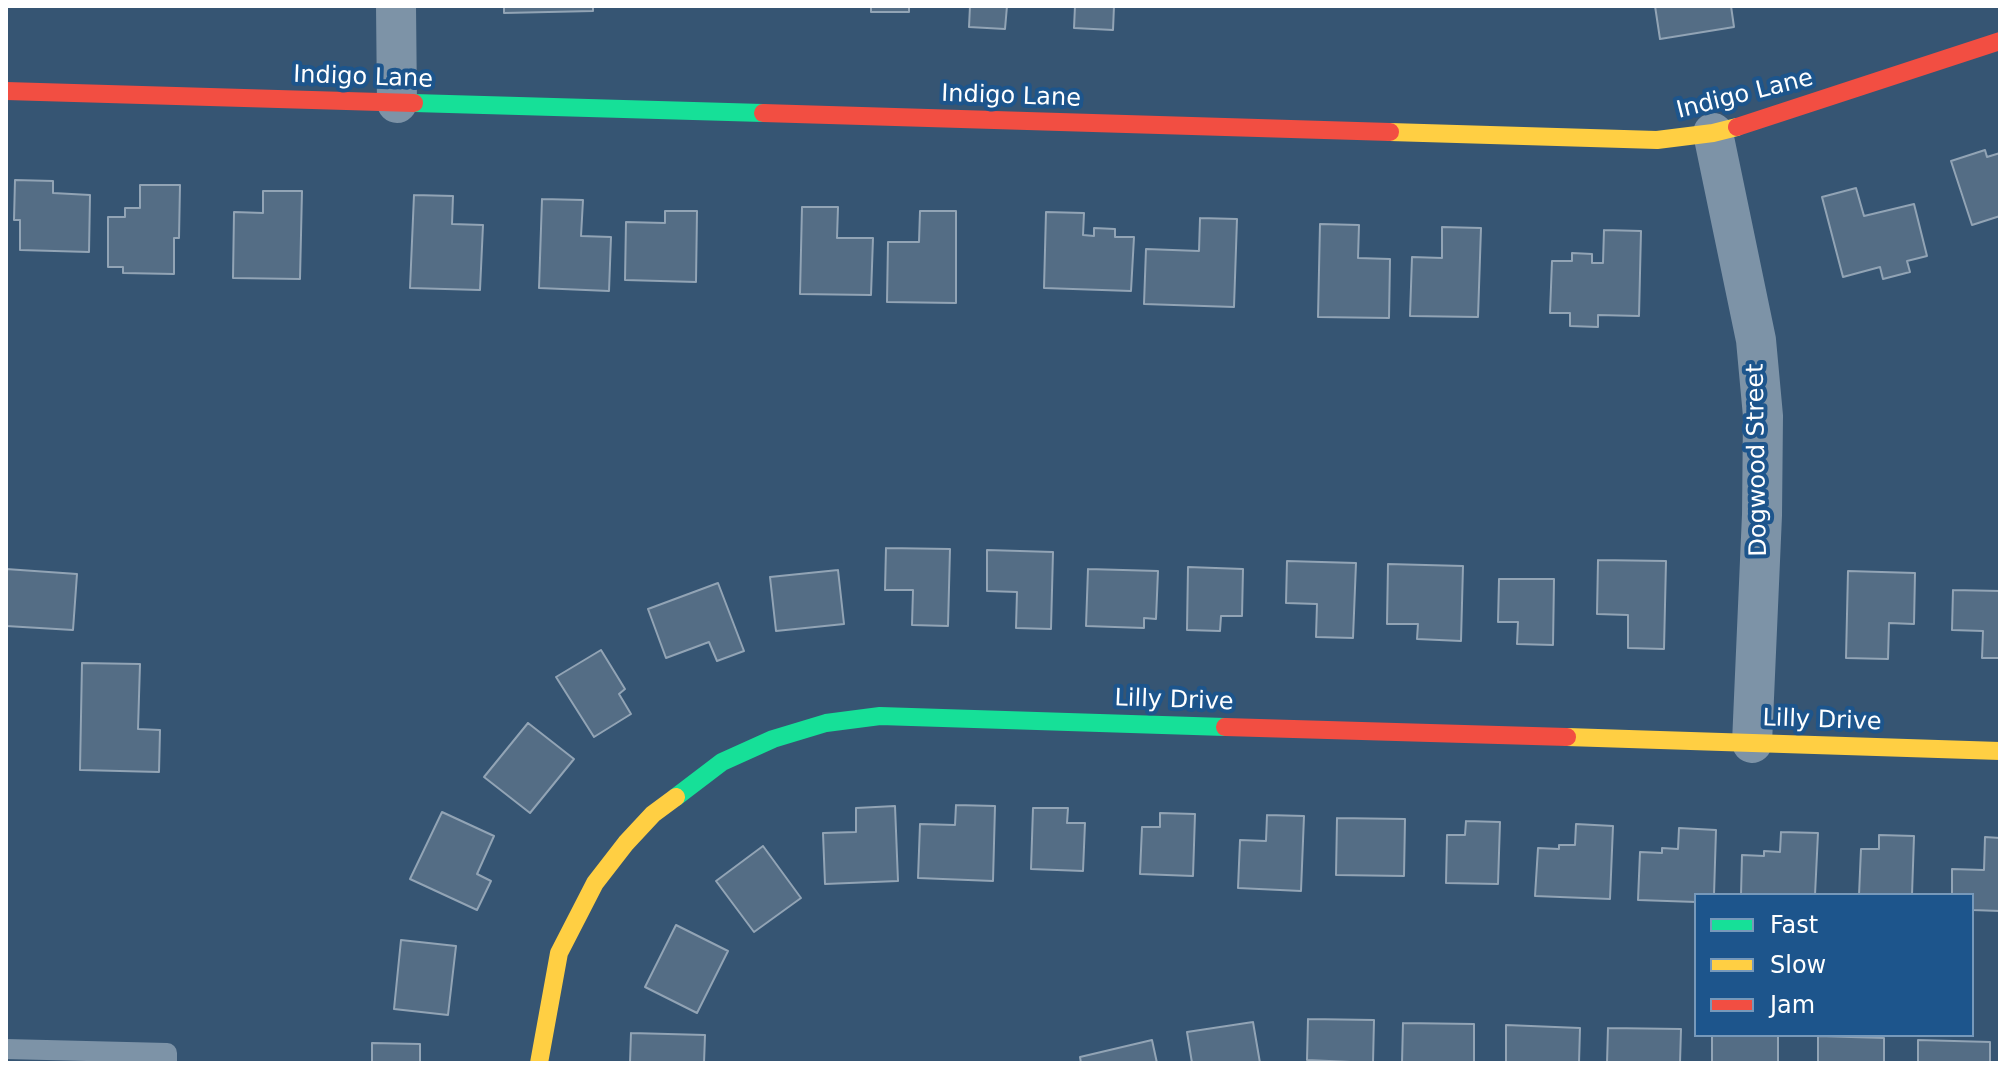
<!DOCTYPE html>
<style>
body{margin:0}
#map{position:relative;width:2006px;height:1069px;overflow:hidden;background:#365573;font-family:"DejaVu Sans",sans-serif}
canvas{display:block}
.frame{position:absolute;inset:0;border:8px solid #fff;pointer-events:none}
.legend{position:absolute;left:1694px;top:893px;width:280px;height:144px;box-sizing:border-box;background:#1d558c;border:2px solid #7799ba;margin:0;padding:10px 14px;list-style:none;font-size:24px;color:#fff}
.legend li{display:flex;align-items:center;gap:16px;height:40px}
.legend b{width:40px;border:2px solid #7799ba}
</style>
<div id="map">
<canvas width="2006" height="1069"></canvas>
<div class="frame"></div>
<ul class="legend">
<li><b style="height:10px;background:#16e098"></b>Fast</li>
<li><b style="height:10px;background:#ffcf43"></b>Slow</li>
<li><b style="height:10px;background:#f24e42"></b>Jam</li>
</ul>
</div>
<script>
const context = document.querySelector('canvas').getContext('2d');
context.lineJoin = 'round';
function fillPath(path, color) {
  context.fillStyle = color;
  context.fill(path, 'evenodd');
}
function shape(rows) {
  const path = new Path2D();
  for (const r of rows) {
    path.moveTo(r[0], r[1]);
    for (let i = 2; i < r.length; i += 2) path.lineTo(r[i], r[i + 1]);
  }
  return path;
}
function stroke(path, color, width, dash) {
  context.strokeStyle = color;
  context.lineWidth = width;
  context.lineCap = dash ? 'butt' : 'round';
  context.setLineDash(dash || []);
  context.stroke(path);
}
function drawText(font, color, halo, rows, align = 'center') {
  context.font = font + ' "DejaVu Sans",sans-serif';
  context.lineWidth = 8;
  context.setLineDash([]);
  context.textBaseline = 'middle';
  context.strokeStyle = halo;
  context.fillStyle = color;
  for (const [text, x, y, turn = 0] of rows) {
    context.save();
    context.translate(x, y);
    context.rotate((+turn || 0) * Math.PI / 180);
    context.textAlign = isNaN(turn) ? turn : align;
    if (halo) context.strokeText(text, 0, 0);
    context.fillText(text, 0, 0);
    context.restore();
  }
}
const building = shape([
 [504,6,593,6,593,11,504,13,504,6],
 [871,6,909,6,909,12,871,12,871,6],
 [970,6,1007,6,1005,29,969,27,970,6],
 [1075,6,1114,6,1113,30,1074,28,1075,6],
 [1655,6,1731,6,1734,27,1660,39,1655,6],
 [1985,150,1987,157,2000,153,2000,216,1972,225,1951,161,1985,150],
 [15,180,53,181,53,193,90,195,89,252,20,250,20,220,14,220,15,180],
 [140,185,180,185,179,238,174,238,174,274,123,273,123,267,108,267,108,217,125,217,125,208,140,208,140,185],
 [1856,188,1864,216,1914,204,1927,256,1907,261,1910,272,1883,279,1880,267,1843,277,1822,197,1856,188],
 [263,191,302,191,300,279,233,278,234,212,263,213,263,191],
 [414,195,453,196,452,224,483,225,480,290,410,288,414,195],
 [542,199,583,200,581,236,611,237,609,291,539,288,542,199],
 [802,207,838,207,837,238,873,238,871,295,800,294,802,207],
 [665,211,697,211,696,282,625,280,626,222,665,223,665,211],
 [920,211,956,211,956,303,887,302,888,242,919,242,920,211],
 [1046,212,1084,213,1083,235,1094,236,1094,228,1115,229,1115,237,1134,237,1131,291,1044,288,1046,212],
 [1200,218,1237,219,1234,307,1144,304,1146,249,1199,251,1200,218],
 [1320,224,1359,225,1358,258,1390,259,1389,318,1318,317,1320,224],
 [1442,227,1481,228,1478,317,1410,316,1412,257,1442,258,1442,227],
 [1604,230,1641,231,1639,316,1598,315,1598,327,1570,326,1570,313,1550,313,1552,261,1572,261,1572,253,1592,254,1592,263,1603,263,1604,230],
 [886,548,950,549,948,626,912,625,913,590,885,590,886,548],
 [987,550,1053,552,1051,629,1016,628,1017,592,987,591,987,550],
 [1598,560,1666,561,1664,649,1628,648,1628,615,1597,614,1598,560],
 [1287,561,1356,563,1353,638,1316,637,1317,604,1286,603,1287,561],
 [1388,564,1463,566,1461,641,1417,639,1418,624,1387,624,1388,564],
 [1188,567,1243,569,1242,616,1221,616,1220,631,1187,630,1188,567],
 [6,569,77,574,73,630,6,626,6,569],
 [1088,569,1158,571,1156,619,1144,618,1144,628,1086,626,1088,569],
 [838,570,844,624,776,631,770,577,838,570],
 [1848,571,1915,573,1914,624,1889,623,1888,659,1846,658,1848,571],
 [1499,579,1554,579,1553,645,1517,644,1518,622,1498,622,1499,579],
 [718,583,744,651,717,661,709,642,666,658,648,609,718,583],
 [1953,590,2000,591,2000,658,1982,658,1983,631,1952,630,1953,590],
 [601,650,625,689,619,694,631,714,594,737,556,677,601,650],
 [82,663,140,664,138,729,160,730,159,772,80,770,82,663],
 [528,723,574,759,530,813,484,777,528,723],
 [956,805,995,806,993,881,918,878,920,824,955,825,956,805],
 [895,806,898,881,825,884,823,833,856,832,856,808,895,806],
 [1033,808,1068,808,1067,823,1085,823,1083,871,1031,869,1033,808],
 [442,812,494,836,477,874,491,881,477,910,410,879,442,812],
 [1160,813,1195,814,1193,876,1140,874,1142,827,1160,827,1160,813],
 [1267,815,1304,816,1301,891,1238,888,1240,840,1266,841,1267,815],
 [1337,818,1405,819,1404,876,1336,875,1337,818],
 [1466,821,1500,822,1498,884,1446,883,1447,835,1465,835,1466,821],
 [1576,824,1613,826,1610,899,1535,896,1538,848,1559,849,1559,845,1575,845,1576,824],
 [1679,828,1716,830,1714,895,1696,895,1696,902,1638,900,1640,852,1662,853,1662,848,1678,849,1679,828],
 [1781,832,1818,833,1815,895,1741,895,1742,855,1764,856,1764,851,1780,852,1781,832],
 [1879,835,1914,836,1912,895,1859,895,1861,849,1879,849,1879,835],
 [1985,837,2000,838,2000,911,1972,910,1972,895,1952,895,1952,869,1984,870,1985,837],
 [763,846,801,898,754,932,716,881,763,846],
 [676,925,728,951,697,1013,645,987,676,925],
 [401,940,456,946,448,1015,394,1009,401,940],
 [1308,1019,1374,1020,1373,1063,1307,1060,1308,1019],
 [1253,1022,1260,1063,1192,1063,1187,1032,1253,1022],
 [1403,1023,1474,1024,1474,1063,1402,1063,1403,1023],
 [1506,1025,1580,1028,1579,1063,1506,1063,1506,1025],
 [1608,1028,1681,1029,1680,1063,1607,1063,1608,1028],
 [631,1033,705,1035,704,1063,630,1063,631,1033],
 [1712,1035,1778,1035,1778,1063,1712,1063,1712,1035],
 [1818,1036,1884,1038,1884,1063,1818,1063,1818,1036],
 [1152,1040,1157,1063,1081,1063,1080,1057,1152,1040],
 [1918,1040,1990,1042,1990,1063,1918,1063,1918,1040],
 [372,1043,420,1044,420,1063,372,1063,372,1043]
]);
fillPath(building, '#546d85');
stroke(building, '#92a4b5', 2);
stroke(shape([
 [6,1049,167,1053,167,1063]
]), '#7d93a7', 20);
stroke(shape([
 [396,6,397,103],
 [1713,133,1756,340,1763,416,1762,515,1752,743]
]), '#7d93a7', 40);
stroke(shape([
 [414,103,763,113],
 [676,797,722,762,773,739,826,723,880,716,1225,727]
]), '#16e098', 18);
stroke(shape([
 [1390,132,1657,140,1713,133,1737,127],
 [1567,737,2000,751],
 [539,1063,559,953,595,883,626,843,653,814,676,797]
]), '#ffcf43', 18);
stroke(shape([
 [6,91,414,103],
 [763,113,1390,132],
 [1737,127,2000,41],
 [1225,727,1567,737]
]), '#f24e42', 18);
drawText('24px', '#fff', '#1d558c', [
 ["Indigo Lane",363,78,2],
 ["Indigo Lane",1745,95,-14],
 ["Indigo Lane",1011,97,2],
 ["Dogwood Street",1758,460,-91],
 ["Lilly Drive",1174,701,2],
 ["Lilly Drive",1822,721,2]
]);
</script>
